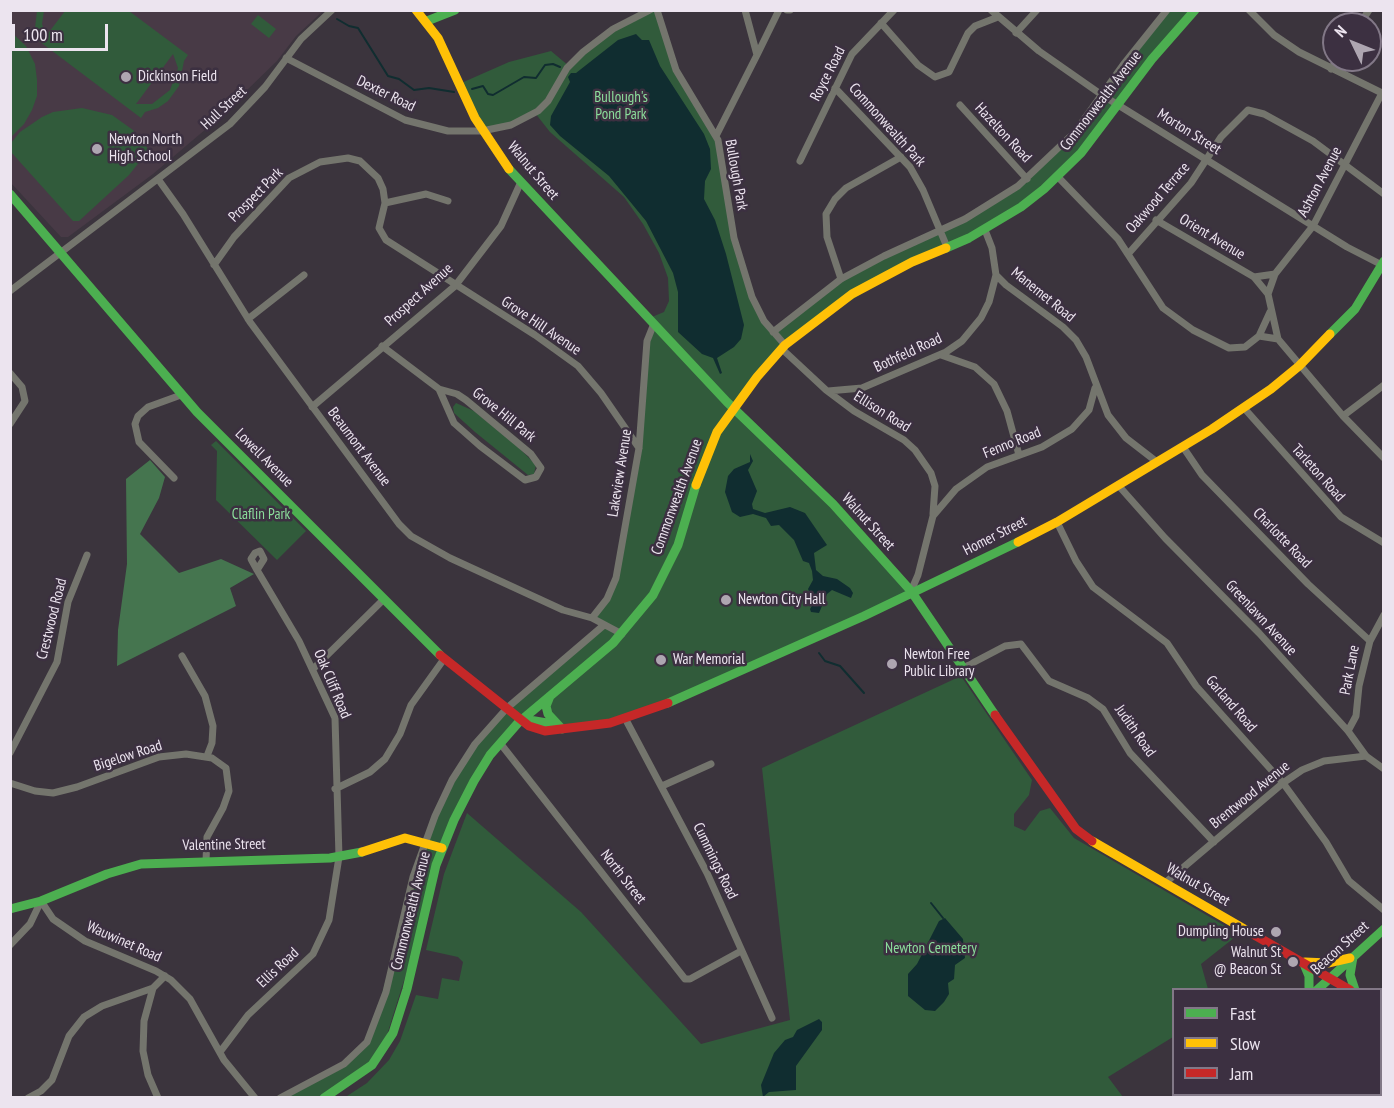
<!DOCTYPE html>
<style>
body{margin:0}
#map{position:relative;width:1394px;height:1108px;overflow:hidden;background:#3b343d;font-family:"PT Sans Narrow",sans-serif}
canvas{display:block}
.frame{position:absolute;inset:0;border:12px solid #ece4ef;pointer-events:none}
.legend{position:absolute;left:1172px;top:988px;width:210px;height:108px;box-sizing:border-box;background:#3c3041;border:2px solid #827887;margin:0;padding:8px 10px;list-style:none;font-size:18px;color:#ece4ef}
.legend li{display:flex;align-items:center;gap:12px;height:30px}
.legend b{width:30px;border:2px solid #827887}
.north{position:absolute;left:1322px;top:12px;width:60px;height:60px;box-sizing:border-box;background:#3c3041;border:2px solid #827887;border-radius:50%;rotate:313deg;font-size:16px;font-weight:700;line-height:24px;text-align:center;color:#ece4ef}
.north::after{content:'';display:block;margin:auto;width:21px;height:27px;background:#aea6b1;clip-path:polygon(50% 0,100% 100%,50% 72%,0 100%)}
.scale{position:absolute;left:12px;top:24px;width:96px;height:27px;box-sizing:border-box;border:3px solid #ece4ef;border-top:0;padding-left:8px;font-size:18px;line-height:21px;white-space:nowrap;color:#ece4ef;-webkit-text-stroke:4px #3c3041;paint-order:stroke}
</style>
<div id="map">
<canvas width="1394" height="1108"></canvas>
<div class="frame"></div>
<ul class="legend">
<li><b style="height:8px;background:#4caf50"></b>Fast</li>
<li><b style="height:8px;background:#ffc107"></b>Slow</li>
<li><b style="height:8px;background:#c62828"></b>Jam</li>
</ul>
<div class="north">N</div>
<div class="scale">100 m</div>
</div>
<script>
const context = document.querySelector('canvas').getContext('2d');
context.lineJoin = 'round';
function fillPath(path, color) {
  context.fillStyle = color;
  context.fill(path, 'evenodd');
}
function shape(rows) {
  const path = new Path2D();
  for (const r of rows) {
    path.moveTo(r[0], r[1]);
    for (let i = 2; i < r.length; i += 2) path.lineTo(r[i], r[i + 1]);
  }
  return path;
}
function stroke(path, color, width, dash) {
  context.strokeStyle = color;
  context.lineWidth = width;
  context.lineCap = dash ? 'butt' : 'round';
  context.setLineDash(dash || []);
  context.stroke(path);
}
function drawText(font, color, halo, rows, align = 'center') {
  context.font = font + ' "PT Sans Narrow",sans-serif';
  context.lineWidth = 5;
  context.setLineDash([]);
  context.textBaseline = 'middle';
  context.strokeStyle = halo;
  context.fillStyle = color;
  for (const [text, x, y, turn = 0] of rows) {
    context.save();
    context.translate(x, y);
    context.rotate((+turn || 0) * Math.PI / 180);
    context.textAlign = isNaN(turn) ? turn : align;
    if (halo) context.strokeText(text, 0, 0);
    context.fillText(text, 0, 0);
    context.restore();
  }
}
fillPath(shape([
 [11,11,323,11,296,36,277,61,213,123,153,174,68,237,61,237,11,183]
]), '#483a46');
fillPath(shape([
 [37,11,44,11,42,24,46,36,65,11,129,11,188,55,184,61,179,86,168,101,158,108,145,112,141,118,31,35,35,28],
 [173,54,178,68,170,90,152,104,136,104],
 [650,11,657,11,670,55,713,129,727,202,748,286,773,332,841,279,989,205,1054,154,1167,11,1195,11,1106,123,1021,207,912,262,799,333,732,408,833,504,911,591,652,710,562,729,546,706,500,743,454,820,381,1054,324,1097,280,1098,334,1070,371,1035,413,877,445,793,490,726,604,625,592,618,612,589,632,493,647,341,653,326,647,319,664,312,669,301,668,278,659,253,643,224,624,197,550,132,535,113,522,121,482,131,459,84,509,62,551,51,569,66,591,45],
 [258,15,276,29,269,38,251,24],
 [11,32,26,46,35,64,37,80,37,96,32,110,24,124,11,137],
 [82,108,112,115,133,130,149,150,129,175,79,221,73,221,11,152,11,143,20,132,42,117,53,112],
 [456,403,474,411,518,447,536,465,534,474,528,475,475,432,454,413,453,407],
 [216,441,306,531,277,560,216,500,217,451,211,445],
 [961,676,1032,780,1029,795,1014,814,1014,826,1025,831,1040,811,1050,808,1074,838,1239,934,1201,964,1208,989,1174,990,1173,1037,1108,1077,1123,1097,344,1098,367,1083,389,1060,400,1041,416,995,438,999,442,978,459,981,463,962,458,957,426,950,444,874,467,813,581,912,701,1044,790,1020,762,768]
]), '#315b3b');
fillPath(shape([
 [150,460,165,477,159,498,140,534,179,573,221,559,254,574,230,588,236,606,117,666,118,630,127,564,126,479]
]), '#45754f');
fillPath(shape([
 [636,34,642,40,649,40,660,66,704,134,710,149,711,169,705,181,704,199,715,220,726,254,744,325,741,339,734,347,717,358,722,373,720,374,713,358,702,354,678,332,678,292,673,273,646,221,609,176,560,136,550,125,551,116,570,82,568,77,571,73,576,73,618,40],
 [750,454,753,461,748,470,757,491,752,504,753,509,765,513,790,507,805,513,827,545,814,553,816,570,823,576,837,579,850,588,853,593,851,598,832,590,827,594,819,613,811,612,810,609,814,602,808,589,813,580,812,571,809,563,803,561,794,540,779,525,771,526,766,518,753,514,740,517,732,512,725,492,728,476,734,469,750,462],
 [945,918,963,939,965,958,955,965,954,979,948,983,949,994,944,1002,935,1011,925,1010,908,996,908,974,917,964,939,921],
 [819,1019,822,1022,822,1030,796,1066,796,1090,769,1092,763,1097,761,1085,774,1053,785,1040,793,1037,797,1030]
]), '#102d30');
stroke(shape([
 [337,19,349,26,358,28,388,76,399,79,414,90,429,88,454,92],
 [472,89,483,86,488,94,493,95,524,77,536,78,545,65,553,64,560,67],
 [819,653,825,661,840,666,864,693],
 [931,903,943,918]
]), '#102d30', 2);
stroke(shape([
 [657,10,676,70,718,140,734,238,752,297,764,321,785,345],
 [787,10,790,10],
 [991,10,1039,51,1102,95,1347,247,1382,265],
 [1249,10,1274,35,1299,52,1384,94],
 [881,23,918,65,935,77,949,72,968,33,975,26,998,17],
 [1360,24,1369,10],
 [1016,33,1037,10],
 [757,55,779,10],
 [286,58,405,120,448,131,482,131,511,125,538,111,548,101,567,68,583,52,613,29,650,10],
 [1331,69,1337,60],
 [835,88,910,167,923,190,947,247],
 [960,105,1027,179],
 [716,136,757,55,745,10],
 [800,161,852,54,894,10],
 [1058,177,1118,239,1163,308,1193,330,1229,348,1245,347,1259,336,1278,339,1343,416,1384,458],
 [158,179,183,214,250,322,399,524,411,536,450,558,563,610,592,618,622,634],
 [385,203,426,194,448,201],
 [1156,220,1254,277,1268,294],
 [985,230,992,248,996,275,1006,285,1063,327,1076,340,1086,357,1108,415,1126,438,1157,462],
 [1129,253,1191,183,1221,137,1248,110,1264,114,1313,141,1384,194],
 [214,265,234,237,289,178,320,162,348,158,360,161,378,178,383,189,385,203,379,228,386,240,535,335,578,366,601,393,639,448],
 [1254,277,1275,274],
 [841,279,827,237,826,214,835,199,846,188,901,157],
 [10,291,230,124,265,87,301,39,332,10],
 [248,319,304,275],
 [773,332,841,279,884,256,965,219,1018,186,1075,132,1123,65,1167,10],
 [1259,336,1270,312],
 [1278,339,1268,294,1275,274,1313,226,1382,93],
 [382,346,439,389,454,423,480,446,525,480,536,477,541,468,531,454,466,400,457,394,439,389],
 [782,349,826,390,854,411,904,440,915,450,931,473,935,486,933,514],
 [941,355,975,367,994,384,1007,411,1019,455],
 [10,373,22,387,25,401,10,424],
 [828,391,862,388,946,352,962,341,981,318,989,302,996,275],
 [312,407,455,286,501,226,520,184],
 [1244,408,1341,517,1384,543],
 [1343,416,1384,385],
 [1183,447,1202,475,1308,584,1370,641],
 [174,478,139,442,135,424,138,416,148,407,181,395],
 [1118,485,1165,538,1259,633,1348,731,1366,756,1384,769],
 [1057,522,1076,561,1093,587,1167,643,1196,686,1283,783,1326,842,1349,881,1384,910],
 [911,591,918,575,933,516,956,489,987,467,1042,447,1072,429,1089,410,1095,388],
 [592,618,607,599,616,578,639,448,647,341,653,326],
 [182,656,205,696,213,726,212,743,207,756],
 [963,668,1005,646,1021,644,1049,681,1088,698,1103,709,1130,753,1214,842],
 [313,669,384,599],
 [626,720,707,873,772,1018],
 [1348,731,1356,716,1359,686,1370,641,1384,615],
 [500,743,685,979,690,979,741,951],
 [10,753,57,662,68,602,87,555],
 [10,783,35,791,53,793,77,787,159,757,186,754,212,758,226,768,229,791,223,808,207,837,206,861],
 [662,786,711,764],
 [335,789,370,772,385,759,400,734,411,705,444,659],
 [1165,883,1283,783,1302,770,1324,761,1366,756],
 [41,901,53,919,85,941,156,971,171,980,190,999,224,1060,255,1098],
 [10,945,30,924,41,901],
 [153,988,144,1021,143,1051,148,1075,158,1098],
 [1380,1040,1384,1037],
 [220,1052,248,1015,313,954,329,920,339,857,335,718,299,641,257,570,264,559,260,551,255,553,251,559,257,570],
 [1225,1094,1226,1098],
 [28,1098,41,1091,52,1080,69,1036,84,1017,102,1006,153,988,165,976],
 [280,1098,344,1064,367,1042,386,992,413,877,435,816,452,780,475,744,507,708,604,625]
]), '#74756d', 7);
stroke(shape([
 [427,21,455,10],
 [509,169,727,402,833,504,911,591,995,715],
 [10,194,197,412,440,655],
 [946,248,969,238,1021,207,1044,189,1081,153,1152,59,1195,10],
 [1330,334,1355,309,1384,261],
 [550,696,546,706,548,714,562,729],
 [668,703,864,616,1018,542],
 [523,719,547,723,554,729],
 [10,909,41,901,107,874,141,864,330,858,362,852],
 [1353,957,1350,975,1355,990],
 [1304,964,1309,976,1309,990],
 [1317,990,1384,929],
 [1380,1007,1384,1008],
 [324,1098,372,1065,393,1033,407,989,436,865,454,820,474,781,490,755,518,723,613,643,653,595,678,545,696,485],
 [1195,1098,1199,1094]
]), '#4caf50', 9);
stroke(shape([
 [416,10,438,38,475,118,509,169],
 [696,485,717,432,757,377,785,345,852,294,912,262,946,248],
 [1018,542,1057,522,1212,429,1271,389,1299,366,1330,334],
 [1092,841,1251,933],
 [362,852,405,838,442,848],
 [1305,962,1328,963,1350,958]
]), '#ffc107', 9);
stroke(shape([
 [440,655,529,726,545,731,610,723,668,703],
 [995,715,1076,829,1092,841],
 [1251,933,1350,990]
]), '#c62828', 9);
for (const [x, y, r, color] of [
 [126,77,6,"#aea6b1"],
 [97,149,6,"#aea6b1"],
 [726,600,6,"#aea6b1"],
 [661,660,6,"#aea6b1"],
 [892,664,6,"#aea6b1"],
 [1276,932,6,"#aea6b1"],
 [1293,962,6,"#aea6b1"]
]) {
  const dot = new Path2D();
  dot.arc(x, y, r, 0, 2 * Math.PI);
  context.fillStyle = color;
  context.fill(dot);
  stroke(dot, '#3c3041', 2);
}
drawText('15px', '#ece4ef', '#3c3041', [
 ["Royce Road",828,74,-63],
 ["Dexter Road",386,94,26],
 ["Commonwealth Avenue",1101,101,-52],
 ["Hull Street",224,108,-43],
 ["Commonwealth Park",887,125,48],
 ["Morton Street",1189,132,32],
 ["Hazelton Road",1003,133,47],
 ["Walnut Street",533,171,50],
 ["Bullough Park",736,175,80],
 ["Ashton Avenue",1320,182,-62],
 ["Prospect Park",256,195,-45],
 ["Oakwood Terrace",1158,198,-49],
 ["Orient Avenue",1212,237,31],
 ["Prospect Avenue",419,295,-42],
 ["Manemet Road",1043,295,39],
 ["Grove Hill Avenue",541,326,34],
 ["Bothfeld Road",908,353,-25],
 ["Ellison Road",882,412,32],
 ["Grove Hill Park",504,415,39],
 ["Fenno Road",1012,443,-22],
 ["Beaumont Avenue",359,447,53],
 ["Lowell Avenue",264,458,45],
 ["Lakeview Avenue",620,473,-81],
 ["Tarleton Road",1318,473,48],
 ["Commonwealth Avenue",677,497,-70],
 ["Walnut Street",868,522,48],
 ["Homer Street",995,536,-27],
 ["Charlotte Road",1282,538,46],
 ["Greenlawn Avenue",1261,618,47],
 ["Crestwood Road",52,619,-76],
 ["Park Lane",1350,670,-79],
 ["Oak Cliff Road",332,684,67],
 ["Garland Road",1231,704,49],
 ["Judith Road",1135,731,55],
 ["Bigelow Road",128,756,-18],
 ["Brentwood Avenue",1250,795,-39],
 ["Valentine Street",224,845,-1],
 ["Cummings Road",715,861,64],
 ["North Street",623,877,52],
 ["Walnut Street",1198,885,30],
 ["Commonwealth Avenue",411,911,-76],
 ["Wauwinet Road",124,942,24],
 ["Beacon Street",1340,948,-42],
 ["Ellis Road",278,968,-43]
]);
drawText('15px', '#ece4ef', '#3c3041', [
 ["Dickinson Field",138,77],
 ["Newton North",109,140],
 ["High School",109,157],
 ["Newton City Hall",738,600],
 ["Newton Free",904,655],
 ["Public Library",904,672],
 ["War Memorial",673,660],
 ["Dumpling House",1264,932,"right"],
 ["Walnut St",1281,953,"right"],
 ["@ Beacon St",1281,970,"right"]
], 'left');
drawText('15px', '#8bdd9b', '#3c3041', [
 ["Bullough's",621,98],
 ["Pond Park",621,115],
 ["Claflin Park",261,515],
 ["Newton Cemetery",931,949]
]);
</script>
